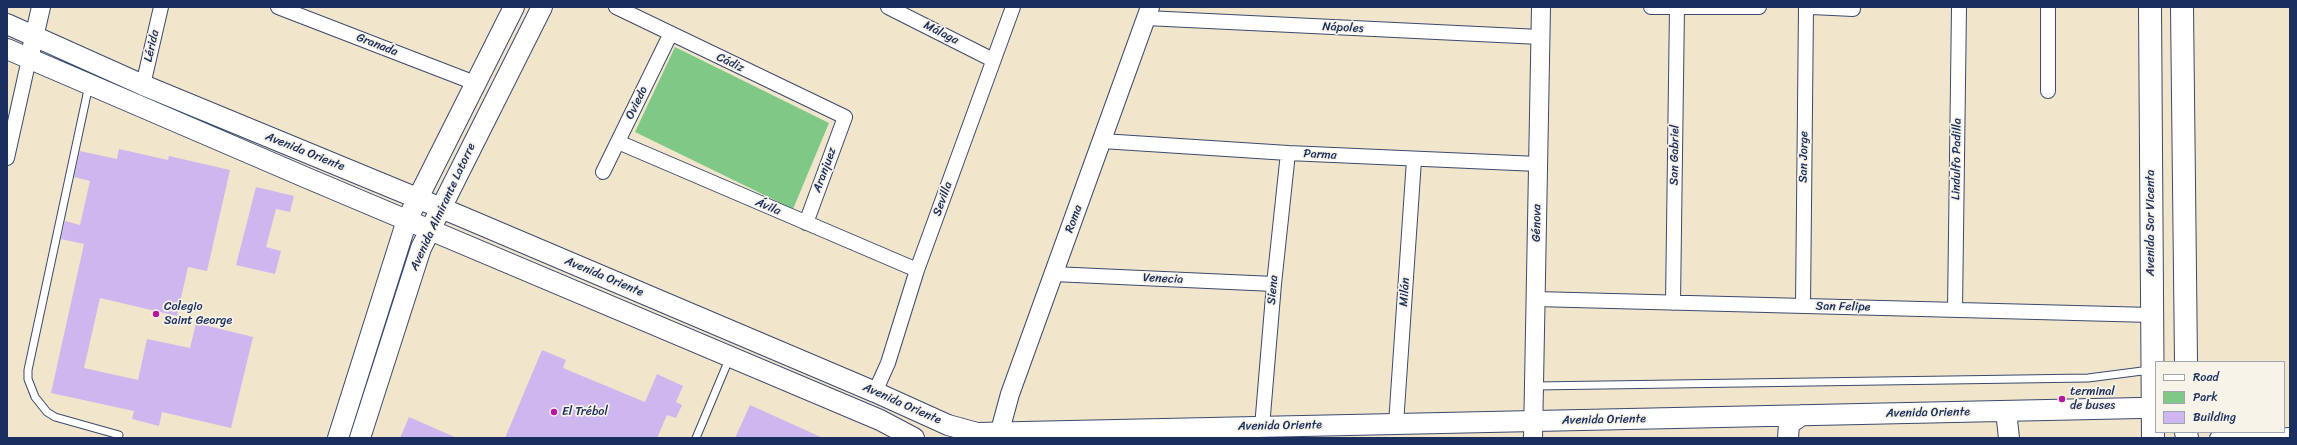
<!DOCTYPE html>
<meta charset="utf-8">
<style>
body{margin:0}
#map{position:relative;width:2297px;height:445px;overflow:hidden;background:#f1e5cb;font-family:Sriracha,sans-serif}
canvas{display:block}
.frame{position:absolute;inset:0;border:8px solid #1b2f5e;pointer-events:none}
.legend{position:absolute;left:2155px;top:361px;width:130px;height:72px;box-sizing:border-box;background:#f7f3e8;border:1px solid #9fa5b1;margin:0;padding:5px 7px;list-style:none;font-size:12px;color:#1b2f5e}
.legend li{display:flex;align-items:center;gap:8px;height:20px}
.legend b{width:20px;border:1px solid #9fa5b1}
</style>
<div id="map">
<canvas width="2297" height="445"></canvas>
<div class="frame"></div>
<ul class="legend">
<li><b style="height:5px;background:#fff"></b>Road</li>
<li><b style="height:11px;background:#7fc885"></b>Park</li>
<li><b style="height:11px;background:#ceb7ef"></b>Building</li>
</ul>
</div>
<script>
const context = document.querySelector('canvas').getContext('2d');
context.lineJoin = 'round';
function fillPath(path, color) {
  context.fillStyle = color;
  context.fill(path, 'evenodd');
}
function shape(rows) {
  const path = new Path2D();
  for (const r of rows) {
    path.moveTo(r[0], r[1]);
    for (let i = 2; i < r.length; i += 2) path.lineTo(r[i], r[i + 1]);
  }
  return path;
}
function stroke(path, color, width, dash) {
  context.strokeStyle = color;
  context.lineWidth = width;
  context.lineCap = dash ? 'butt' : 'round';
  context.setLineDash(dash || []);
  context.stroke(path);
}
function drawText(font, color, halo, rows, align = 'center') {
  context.font = font + ' Sriracha,sans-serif';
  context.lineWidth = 3.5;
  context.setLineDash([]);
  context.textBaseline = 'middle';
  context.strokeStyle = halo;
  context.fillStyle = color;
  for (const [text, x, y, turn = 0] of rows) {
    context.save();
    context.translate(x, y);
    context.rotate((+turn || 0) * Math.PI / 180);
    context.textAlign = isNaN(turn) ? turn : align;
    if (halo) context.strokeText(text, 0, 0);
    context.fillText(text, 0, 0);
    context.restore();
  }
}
fillPath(shape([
 [675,47,829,123,793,209,635,132]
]), '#7fc885');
fillPath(shape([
 [119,149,168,160,169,156,230,170,207,271,188,267,177,316,100,298,84,368,138,380,147,339,190,348,196,323,253,337,231,428,162,412,159,426,132,419,134,411,51,393,84,244,61,239,65,221,80,225,90,181,74,177,80,151,117,159],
 [256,187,294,196,290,212,276,209,266,247,281,251,275,274,236,265],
 [542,350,566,360,563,368,645,402,657,374,683,386,676,402,682,405,676,418,667,415,657,438,505,438],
 [750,405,823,438,735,438],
 [409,417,457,438,400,438]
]), '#ceb7ef');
const service = shape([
 [89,85,28,370,28,379,35,397,47,412,55,417,119,435],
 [1535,386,2088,378,2150,370],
 [696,438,730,357]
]);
const minor = shape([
 [278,7,475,83],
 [616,7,845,117,806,223],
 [888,7,993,60],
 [1651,7,1759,7],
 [1812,7,1853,9],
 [1146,18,1540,37],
 [143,85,161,7],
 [2048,91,2048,7],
 [1102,141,1288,153,1538,164],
 [618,142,917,270],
 [7,158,29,59],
 [603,172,670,35],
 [1053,274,1274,284],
 [1535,299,2152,315],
 [1673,303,1677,7],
 [1803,306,1806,7],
 [1955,310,1959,7],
 [875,392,888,363,917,270,1013,7],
 [1396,424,1414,160],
 [1262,427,1274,284,1288,153],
 [2217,438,2290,435]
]);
const tertiary = shape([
 [29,59,41,7],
 [998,438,1010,394,1150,7],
 [1533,438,1541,7]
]);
const secondary = shape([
 [7,24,143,85,458,215,875,392,948,425,977,433,2140,408,2153,408,2156,411],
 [7,49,307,178,880,420,914,438],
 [2006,411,2009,438],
 [338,438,407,220,514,7],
 [360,438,421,248,542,7],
 [1788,438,1789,424,1802,415]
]);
const primary = shape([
 [2150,7,2153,438],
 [2182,7,2186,362],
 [2186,432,2187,438]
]);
stroke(service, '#3b4a6e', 9);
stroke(minor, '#3b4a6e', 16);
stroke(tertiary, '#3b4a6e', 20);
stroke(secondary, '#3b4a6e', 22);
stroke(primary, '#3b4a6e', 24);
stroke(service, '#fff', 7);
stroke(minor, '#fff', 14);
stroke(tertiary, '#fff', 18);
stroke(secondary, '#fff', 20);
stroke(primary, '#fff', 22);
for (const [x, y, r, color] of [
 [156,314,4,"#b5179e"],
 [2062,399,4,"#b5179e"],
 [554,412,4,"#b5179e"]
]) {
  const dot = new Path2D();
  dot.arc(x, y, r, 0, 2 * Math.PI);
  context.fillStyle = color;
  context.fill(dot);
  stroke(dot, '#f7f3e8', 1.5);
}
drawText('12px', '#1b2f5e', '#f7f3e8', [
 ["Nápoles",1343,28,3],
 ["Málaga",941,33,27],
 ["Granada",377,45,21],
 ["Lérida",152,46,-77],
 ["Cádiz",730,63,25],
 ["Oviedo",637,103,-64],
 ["Avenida Oriente",305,152,22],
 ["Parma",1320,155,3],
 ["San Gabriel",1675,155,-89],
 ["San Jorge",1804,157,-89],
 ["Lindulfo Padilla",1957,159,-89],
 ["Aranjuez",825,170,-70],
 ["Sevilla",943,199,-70],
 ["Avenida Almirante Latorre",443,207,-65],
 ["Ávila",768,207,23],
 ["Roma",1074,219,-70],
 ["Génova",1537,223,-89],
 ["Avenida Sor Vicenta",2151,223,-90],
 ["Avenida Oriente",604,277,23],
 ["Venecia",1163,279,3],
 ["Siena",1273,290,-85],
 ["Milán",1405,292,-86],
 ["San Felipe",1843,307,1],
 ["Avenida Oriente",902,404,24],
 ["Avenida Oriente",1928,413,-1],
 ["Avenida Oriente",1604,420,-1],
 ["Avenida Oriente",1280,426,-1]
]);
drawText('12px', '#1b2f5e', '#f7f3e8', [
 ["Colegio",164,307],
 ["Saint George",164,321],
 ["terminal",2070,392],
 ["de buses",2070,406],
 ["El Trébol",562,412]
], 'left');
</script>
